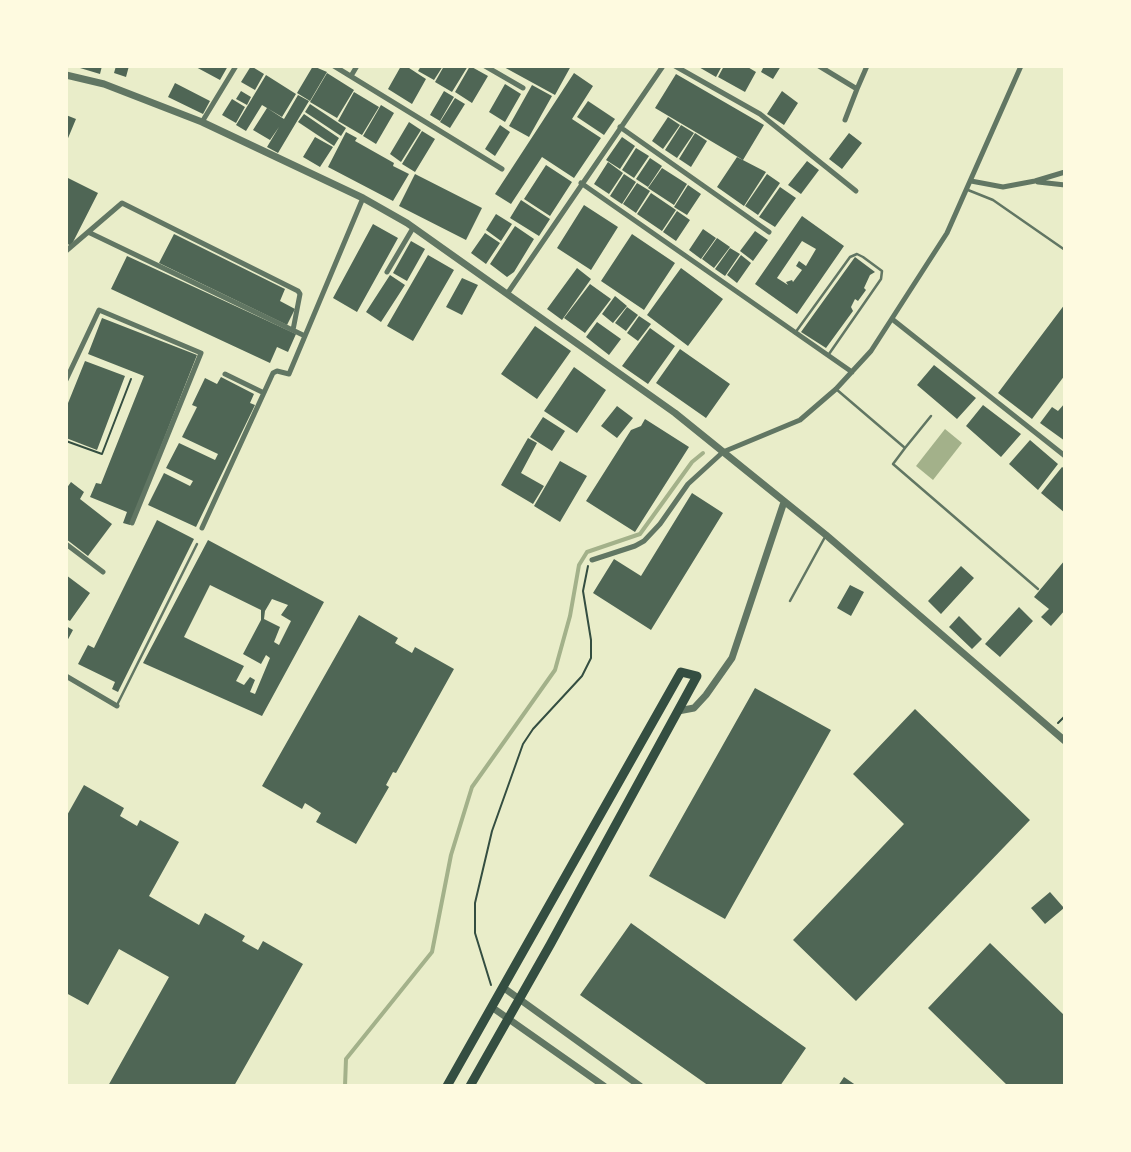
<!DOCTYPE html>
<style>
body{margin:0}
#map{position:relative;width:1131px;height:1152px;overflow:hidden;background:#e9edc9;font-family:Roboto,sans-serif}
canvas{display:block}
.frame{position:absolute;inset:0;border:68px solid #fefae0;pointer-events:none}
</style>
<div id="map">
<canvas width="1131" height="1152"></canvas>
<div class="frame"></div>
</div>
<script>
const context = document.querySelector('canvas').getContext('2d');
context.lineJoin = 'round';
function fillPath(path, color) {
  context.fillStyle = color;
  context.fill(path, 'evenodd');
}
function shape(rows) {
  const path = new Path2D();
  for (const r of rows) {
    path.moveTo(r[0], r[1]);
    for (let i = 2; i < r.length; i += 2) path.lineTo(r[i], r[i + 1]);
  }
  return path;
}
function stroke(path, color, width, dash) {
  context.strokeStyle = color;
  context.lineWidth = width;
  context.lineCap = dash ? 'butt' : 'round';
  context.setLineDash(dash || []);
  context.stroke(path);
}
fillPath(shape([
 [945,429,962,443,933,480,916,466]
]), '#a3b18a');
stroke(shape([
 [345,1086,346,1059,432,952,451,855,472,787,555,670,570,616,579,565,587,552,640,534,692,462,703,453]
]), '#a3b18a', 4);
fillPath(shape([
 [80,66,102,66,100,74,80,68],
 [116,66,129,66,126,77,114,73],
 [194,66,228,66,220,80],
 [251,66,264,74,255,90,241,82],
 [313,66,327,72,310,101,297,93],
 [401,66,406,66,426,79,412,104,388,89],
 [421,66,443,66,434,80,418,71],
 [444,66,468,66,452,92,435,82],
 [470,66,488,76,472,103,455,92],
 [502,66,571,66,555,95],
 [697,66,722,66,716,77],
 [724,66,746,66,756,72,745,92,718,77],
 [764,66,781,66,773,79,761,72],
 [327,73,354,90,337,118,310,102],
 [574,73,593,86,572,119,601,138,574,178,542,157,511,204,495,194],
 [676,74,764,125,743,160,655,108],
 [266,75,296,94,282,117,262,105,246,131,236,125],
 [175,83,210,101,203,114,168,97],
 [505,84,521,94,505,122,489,112],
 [532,85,552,96,529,137,509,126],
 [241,91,251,97,247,105,236,99],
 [444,91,454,97,440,121,430,115],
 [782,91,798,103,784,125,767,114],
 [354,92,379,107,362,135,338,121],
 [298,95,309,101,278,153,267,147,279,127,270,140,253,130,267,108,284,119],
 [455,98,465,104,450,128,440,122],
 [232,99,245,107,236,123,222,115],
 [588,101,615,119,604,135,577,117],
 [310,104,346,128,341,136,305,112],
 [381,105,394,113,376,144,363,136],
 [304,114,339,138,334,146,298,122],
 [66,115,76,119,66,143],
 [668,117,680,125,663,149,652,141],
 [409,122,421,130,401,162,390,154],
 [500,125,510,132,495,156,485,149],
 [681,125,694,133,677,158,665,150],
 [422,131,435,139,415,172,402,164],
 [346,132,357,138,355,141,394,163,393,166,409,174,393,201,328,167],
 [695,133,707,141,691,167,679,159],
 [849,133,862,143,842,169,829,159],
 [315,137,333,147,320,167,303,157],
 [622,137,635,146,620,169,606,160],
 [636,148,649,156,634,178,622,170],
 [737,157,766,172,744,206,717,187],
 [650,158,662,166,648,187,636,179],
 [807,161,819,170,801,194,788,185],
 [608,162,623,173,609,194,594,184],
 [546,165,572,182,550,216,524,199],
 [662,168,687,184,674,205,648,188],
 [415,174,482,208,466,240,399,206],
 [624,174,636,182,622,204,610,196],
 [767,174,780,183,758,215,745,206],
 [66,177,98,193,71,246,66,243],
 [637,183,650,191,636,213,623,204],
 [688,185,701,194,687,215,674,207],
 [780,187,796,198,775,227,759,217],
 [651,193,676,210,662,231,637,214],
 [521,200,550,219,539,236,510,218],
 [584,205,618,227,591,270,557,248],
 [677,211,690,220,676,241,663,232],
 [496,214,512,224,501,241,486,230],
 [802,216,844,246,797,314,755,284],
 [802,241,816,249,806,266,799,261,796,266,802,270,793,282,792,280,786,282,788,285,777,278],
 [373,224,398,238,357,312,333,298],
 [515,226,534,239,514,272,507,277,490,264],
 [703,229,716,238,701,259,689,250],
 [755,231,768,240,753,261,740,251],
 [485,233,500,243,486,264,471,253],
 [174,234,285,289,280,301,295,309,287,325,159,263],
 [632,234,675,263,644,310,601,281],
 [717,238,730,247,714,268,702,259],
 [411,241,425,249,407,281,393,273],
 [730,248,740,254,725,276,715,269],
 [428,255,454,270,413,341,387,326],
 [741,255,751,263,737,283,727,275],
 [127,256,296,334,288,352,277,347,270,363,111,289],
 [855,257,875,272,870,275,864,288,866,290,858,301,855,299,851,307,853,311,826,348,801,332],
 [577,268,591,279,562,320,547,309],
 [681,268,723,299,688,346,647,315],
 [390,275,405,285,381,322,366,312],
 [462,278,478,285,462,315,446,307],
 [590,284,611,299,585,333,564,318],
 [615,296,627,306,613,323,602,314],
 [1065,304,1065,375,1032,419,998,393],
 [627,307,638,315,626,331,615,323],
 [639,316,651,324,638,341,627,333],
 [102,318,197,355,130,525,123,523,127,512,90,497,96,483,101,484,144,376,88,354],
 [597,322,621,339,609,355,586,337],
 [535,326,571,351,537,399,501,374],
 [650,328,675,346,648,384,622,366],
 [680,349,730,384,706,418,656,383],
 [85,361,125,376,97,450,66,438,66,408],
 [934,365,976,398,957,419,917,385],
 [574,367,606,390,577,433,544,411],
 [221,377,254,394,250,403,255,405,196,527,148,505,164,473,190,486,193,481,166,468,179,443,215,460,218,454,182,437,197,407,192,405,205,378,217,384],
 [1065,403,1065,441,1040,423,1052,407,1058,411],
 [983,405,1021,434,1001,457,966,426],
 [617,406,633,418,617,438,601,426],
 [543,417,565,431,552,451,530,437],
 [645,419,689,447,635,532,586,501,631,430,641,426],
 [528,438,537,443,521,473,544,486,533,504,501,485],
 [1030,440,1058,464,1038,490,1009,464],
 [560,461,587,476,560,522,534,506],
 [1062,467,1065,469,1065,513,1041,493],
 [71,482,84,492,80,499,112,524,88,556,66,539,66,489],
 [692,493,723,513,651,630,593,593,614,559,641,576],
 [157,520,194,539,118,692,112,689,115,682,78,664,88,645,94,648],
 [208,540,324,602,262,716,143,663],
 [210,585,261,610,261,620,243,654,261,664,266,655,270,658,255,694,250,692,255,680,250,677,244,685,236,681,244,666,184,637],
 [272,599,288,605,281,615,291,621,279,645,274,642,280,627,264,619,265,611],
 [1065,560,1065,610,1051,626,1041,617,1049,609,1034,597],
 [961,566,974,578,941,614,928,601],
 [66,575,90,593,70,621,66,619],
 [850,585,864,592,851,616,837,608],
 [1019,607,1033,621,1000,657,985,644],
 [359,615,398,638,395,643,412,653,415,647,454,669,396,773,393,772,386,785,389,787,356,844,316,822,321,813,305,803,302,809,262,786],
 [959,616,982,639,972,649,949,627],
 [66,626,73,630,66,643],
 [755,688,831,730,725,919,649,876],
 [915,709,1030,820,856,1001,793,940,904,824,853,774],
 [84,785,124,808,120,816,137,826,140,820,179,842,149,896,199,925,205,913,245,936,242,941,258,950,263,941,303,964,234,1086,108,1086,169,977,119,949,88,1005,66,993,66,817],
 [1050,892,1064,908,1045,924,1031,908],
 [631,923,806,1048,780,1086,709,1086,580,995],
 [990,943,1065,1016,1065,1086,1008,1086,928,1008],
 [844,1077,857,1086,838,1086]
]), '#4f6655');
stroke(shape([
 [66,441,102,454,131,379],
 [1058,723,1065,716],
 [491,985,475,933,475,903,492,831,523,744,533,729,582,676,591,658,591,640,583,591,588,566]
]), '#344e41', 2);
stroke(shape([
 [968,190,993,200,1065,250],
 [795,333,850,257,857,254,863,257,882,271,881,279,829,354],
 [836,389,905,448,893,464,1038,589],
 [905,448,931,416],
 [790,601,825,537],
 [117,705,197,544]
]), '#617663', 2.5);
stroke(shape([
 [334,66,502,169],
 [485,66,523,88],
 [675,66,760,114,856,191],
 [819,66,857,89,867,66],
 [351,76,357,66],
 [845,120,857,89],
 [202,122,236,66],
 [620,127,769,232],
 [971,181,1003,187,1035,181,1065,172],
 [1038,182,1065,185],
 [581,183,852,372],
 [88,232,305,336],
 [66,251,122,203,298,291,300,294,293,330],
 [387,272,413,228],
 [507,294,663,66],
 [892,319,1065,456],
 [225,374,262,392],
 [66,380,99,310,201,353,132,523],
 [202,528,273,373,277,371,289,374,363,198],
 [66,544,103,572],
 [592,560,635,546,644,541,660,524,688,484,723,452,800,420,836,389,871,351,947,233,1021,66],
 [66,676,117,706]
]), '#617663', 5);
stroke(shape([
 [66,75,104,84,202,122,363,198,407,223,675,413,826,535,1065,741],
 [678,711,694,708,706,695,732,658,784,502],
 [504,988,640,1086],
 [493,1008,604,1086]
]), '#617663', 7);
stroke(shape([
 [447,1086,681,672,697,676,550,945,470,1086]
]), '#344e41', 9);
</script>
